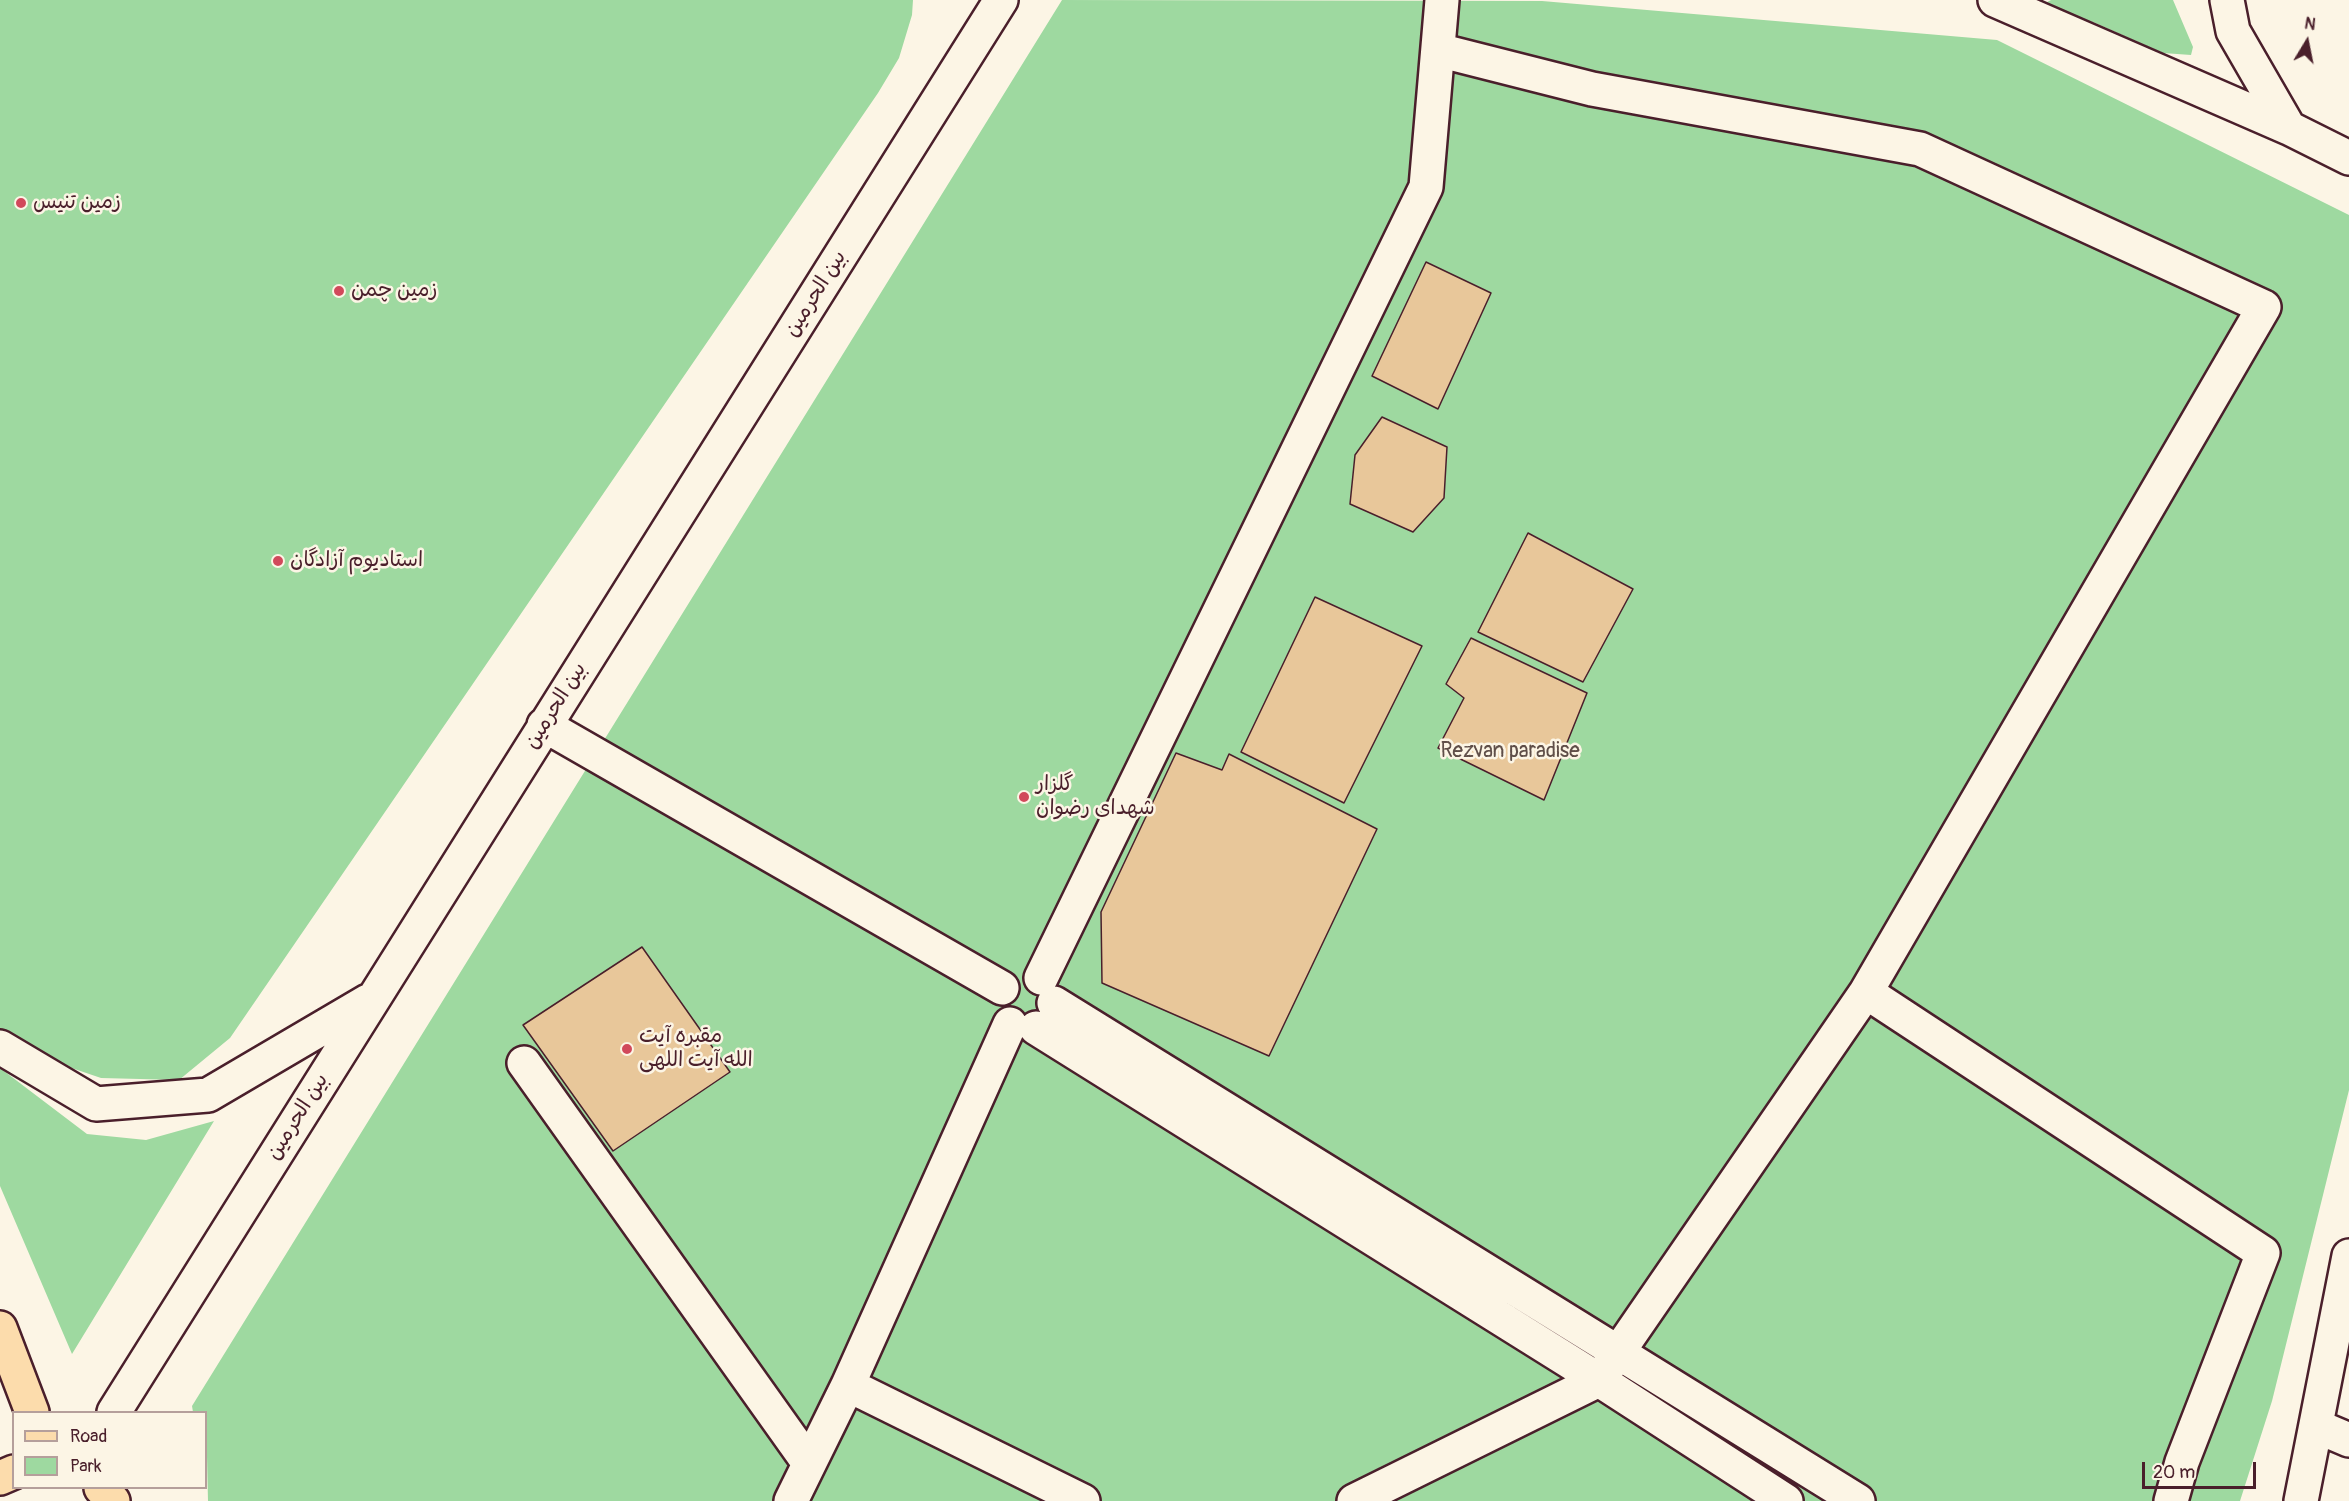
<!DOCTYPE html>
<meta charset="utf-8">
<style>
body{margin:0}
#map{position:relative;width:2349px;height:1501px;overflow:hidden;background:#fcf5e5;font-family:Pangolin,sans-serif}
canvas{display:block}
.legend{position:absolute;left:12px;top:1411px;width:195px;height:78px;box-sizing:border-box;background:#fcf5e5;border:2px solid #b59f9b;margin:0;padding:8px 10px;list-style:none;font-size:18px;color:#4a1f2b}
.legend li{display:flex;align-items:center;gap:12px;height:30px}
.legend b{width:30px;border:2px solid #b59f9b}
.north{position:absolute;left:2277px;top:12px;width:60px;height:60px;-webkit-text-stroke:4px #fcf5e5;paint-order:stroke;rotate:10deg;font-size:16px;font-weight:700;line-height:24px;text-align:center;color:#4a1f2b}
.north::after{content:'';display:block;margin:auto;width:21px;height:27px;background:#4a1f2b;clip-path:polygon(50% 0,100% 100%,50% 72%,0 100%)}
.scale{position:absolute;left:2142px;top:1462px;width:114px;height:27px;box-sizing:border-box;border:3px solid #4a1f2b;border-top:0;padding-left:8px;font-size:18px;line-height:21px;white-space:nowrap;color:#4a1f2b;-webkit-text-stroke:4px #fcf5e5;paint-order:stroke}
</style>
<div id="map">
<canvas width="2349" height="1501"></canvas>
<ul class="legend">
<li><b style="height:8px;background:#fcdcac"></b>Road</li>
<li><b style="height:16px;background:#9ed9a0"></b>Park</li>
</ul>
<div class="north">N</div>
<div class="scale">20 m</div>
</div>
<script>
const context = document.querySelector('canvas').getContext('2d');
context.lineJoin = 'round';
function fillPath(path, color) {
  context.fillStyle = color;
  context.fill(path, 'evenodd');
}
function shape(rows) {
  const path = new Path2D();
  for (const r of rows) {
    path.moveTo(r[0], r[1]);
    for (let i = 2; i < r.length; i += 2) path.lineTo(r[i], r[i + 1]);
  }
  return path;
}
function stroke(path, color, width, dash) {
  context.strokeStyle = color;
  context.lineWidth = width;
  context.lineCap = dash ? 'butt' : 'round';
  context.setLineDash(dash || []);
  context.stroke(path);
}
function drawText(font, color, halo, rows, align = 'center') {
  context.font = font + ' Pangolin,"Playpen Sans Arabic",sans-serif';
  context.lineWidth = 5;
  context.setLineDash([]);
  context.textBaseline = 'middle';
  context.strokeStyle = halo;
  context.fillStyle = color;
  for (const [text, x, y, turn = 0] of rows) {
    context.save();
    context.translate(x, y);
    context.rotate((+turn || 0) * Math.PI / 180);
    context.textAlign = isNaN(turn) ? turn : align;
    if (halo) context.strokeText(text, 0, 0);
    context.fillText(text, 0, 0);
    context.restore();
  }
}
fillPath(shape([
 [0,0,913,0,912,15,899,58,878,93,230,1038,179,1080,101,1078,51,1061,5,1035,0,1029],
 [1062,0,1542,1,1997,40,2349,215,2349,1090,2272,1401,2240,1501,208,1501,206,1412,193,1412,192,1406],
 [2051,0,2173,0,2193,47,2191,55,2163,53,2093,22,2036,8],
 [0,1068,87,1134,146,1140,214,1121,72,1354,0,1186]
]), '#9ed9a0');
const building = shape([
 [1426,262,1491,293,1438,409,1372,376,1426,262],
 [1382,417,1447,447,1444,498,1413,532,1350,504,1355,455,1382,417],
 [1528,533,1633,589,1583,682,1478,632,1528,533],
 [1315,597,1422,646,1344,803,1241,752,1315,597],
 [1471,638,1587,693,1544,800,1438,748,1464,698,1446,684,1471,638],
 [1176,753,1222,770,1229,754,1377,829,1269,1056,1102,983,1101,912,1176,753],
 [642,947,730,1072,613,1151,523,1025,642,947]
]);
fillPath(building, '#e8c79a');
stroke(building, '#4a1f2b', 1.5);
const minor = shape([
 [1995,0,2289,128,2349,158],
 [2227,0,2233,31,2289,128],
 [544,725,1002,988],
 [1041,978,1426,187,1442,0],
 [1866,992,2263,1253,2182,1462,2171,1501],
 [1054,1003,1858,1501],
 [1036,1028,1599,1380,1786,1501],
 [0,1047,96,1104,208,1095,368,1001],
 [524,1063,808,1462],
 [848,1385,1083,1501],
 [114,1412,1001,0],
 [2316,1426,2349,1440],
 [791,1501,848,1385,1010,1024],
 [1354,1501,1599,1380,1866,992,2264,307,1920,149,1592,89,1438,50],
 [2301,1501,2349,1256]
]);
const major = shape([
 [0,1328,32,1412],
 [0,1478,14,1472],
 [101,1488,113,1501]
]);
stroke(minor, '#4a1f2b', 38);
stroke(major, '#4a1f2b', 38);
stroke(minor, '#fcf5e5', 33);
stroke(major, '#fcdcac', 33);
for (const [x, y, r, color] of [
 [21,203,6,"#d1495b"],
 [339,291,6,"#d1495b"],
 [278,561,6,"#d1495b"],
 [1024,797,6,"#d1495b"],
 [627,1049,6,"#d1495b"]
]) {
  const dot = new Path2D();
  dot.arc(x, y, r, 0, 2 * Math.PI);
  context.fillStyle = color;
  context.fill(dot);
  stroke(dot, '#fcf5e5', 2);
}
drawText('21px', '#4a1f2b', '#fcf5e5', [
 ["زمین تنیس",33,203],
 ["زمین چمن",351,291],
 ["استادیوم آزادگان",290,561],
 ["گلزار",1036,785],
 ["شهدای رضوان",1036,809],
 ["مقبره آیت",639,1037],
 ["الله آیت اللهی",639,1061]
], 'left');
drawText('21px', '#4a1f2b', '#fcf5e5', [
 ["بین الحرمین",816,294,-58],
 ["بین الحرمین",556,706,-58],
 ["بین الحرمین",298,1117,-58]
]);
drawText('21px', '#5f4e48', '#fcf5e5', [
 ["Rezvan paradise",1510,752]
]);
</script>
